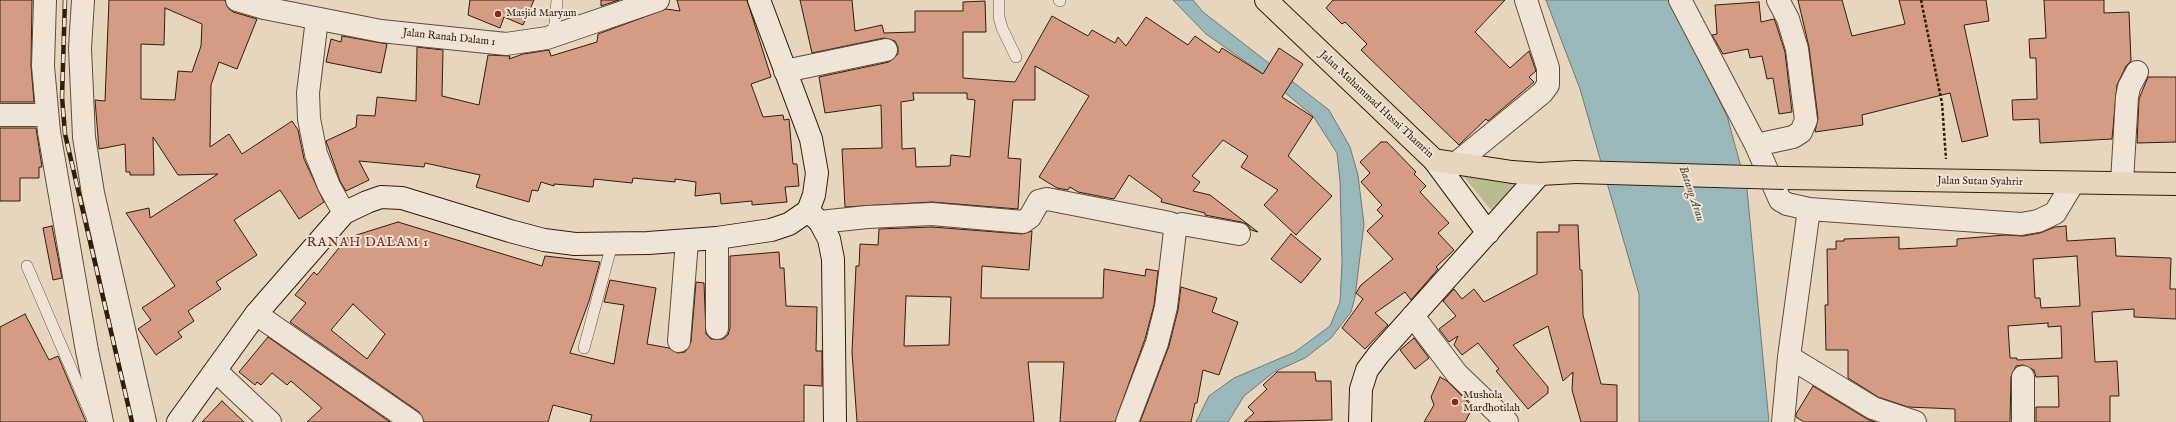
<!DOCTYPE html>
<style>
body{margin:0}
canvas{display:block;background:#e6d6be}
</style>
<canvas width="2176" height="422"></canvas>
<script>
const context = document.querySelector('canvas').getContext('2d');
context.lineJoin = 'round';
function fillPath(path, color) {
  context.fillStyle = color;
  context.fill(path, 'evenodd');
}
function shape(rows) {
  const path = new Path2D();
  for (const r of rows) {
    path.moveTo(r[0], r[1]);
    for (let i = 2; i < r.length; i += 2) path.lineTo(r[i], r[i + 1]);
  }
  return path;
}
function stroke(path, color, width, dash) {
  context.strokeStyle = color;
  context.lineWidth = width;
  context.lineCap = dash ? 'butt' : 'round';
  context.setLineDash(dash || []);
  context.stroke(path);
}
function drawText(font, color, halo, rows, align = 'center') {
  context.font = font + ' "IM FELL English",serif';
  context.lineWidth = 4;
  context.setLineDash([]);
  context.textBaseline = 'middle';
  context.strokeStyle = halo;
  context.fillStyle = color;
  for (const [text, x, y, turn = 0] of rows) {
    context.save();
    context.translate(x, y);
    context.rotate((+turn || 0) * Math.PI / 180);
    context.textAlign = isNaN(turn) ? turn : align;
    if (halo) context.strokeText(text, 0, 0);
    context.fillText(text, 0, 0);
    context.restore();
  }
}
fillPath(shape([
 [1460,172,1519,179,1492,211]
]), '#b7bd90');
const water = shape([
 [1173,0,1193,0,1203,12,1329,110,1350,147,1358,175,1364,224,1355,297,1351,312,1331,338,1305,358,1274,372,1244,396,1228,422,1196,422,1209,396,1234,378,1295,352,1330,326,1340,302,1342,263,1340,181,1337,153,1313,116,1259,71,1206,34,1173,0],
 [1546,0,1669,0,1727,116,1747,189,1769,422,1639,422,1639,294,1580,89,1546,0]
]);
fillPath(water, '#9ab7ba');
stroke(water, '#707a73', 1);
const building = shape([
 [0,0,32,0,31,66,34,102,0,102,0,0],
 [109,0,225,0,228,8,233,12,257,19,237,69,219,62,211,85,210,147,229,134,242,154,292,121,298,130,304,159,324,202,299,219,280,190,234,220,257,255,216,282,221,289,188,311,194,321,178,332,182,337,156,355,138,329,151,320,142,308,175,286,126,213,149,208,150,218,218,174,178,175,153,137,154,175,130,175,130,172,126,172,125,144,99,149,95,100,105,101,109,0],
 [165,8,202,24,201,46,192,72,178,71,175,100,141,99,141,44,164,45,165,8],
 [470,0,534,0,523,25,504,17,500,28,468,15,470,0],
 [601,0,619,0,601,6,601,0],
 [677,0,747,0,771,77,751,84,763,117,783,115,784,120,789,119,793,164,797,164,799,186,785,187,787,202,752,205,752,201,721,204,720,193,695,196,696,182,675,179,675,182,633,178,632,183,594,179,593,187,554,184,554,186,541,182,538,191,532,190,529,202,476,187,480,175,425,163,424,167,359,161,369,180,346,191,340,181,326,141,356,127,357,115,375,116,377,97,416,101,417,47,443,50,442,96,479,105,488,55,510,56,509,59,523,54,549,50,551,56,597,42,598,34,666,9,680,11,677,0],
 [800,0,852,0,855,31,882,25,884,33,915,32,915,11,963,11,963,2,985,1,986,32,963,32,963,78,1015,82,1052,16,1088,36,1092,30,1115,43,1118,37,1126,46,1146,17,1188,45,1195,36,1219,53,1222,48,1263,74,1279,48,1303,64,1282,97,1313,117,1288,156,1332,196,1296,235,1264,205,1278,190,1241,167,1248,156,1223,140,1192,176,1200,182,1193,191,1210,195,1258,232,1251,230,1247,224,1241,222,1205,215,1205,213,1161,202,1162,199,1129,175,1114,199,1078,192,1070,187,1068,190,1057,188,1039,177,1089,96,1035,66,1035,100,1013,100,1008,158,1021,159,1018,209,932,202,845,207,842,149,882,148,881,105,825,113,819,77,889,62,898,54,898,47,895,41,884,38,812,53,800,0],
 [913,93,967,93,967,99,975,100,970,157,951,155,950,166,916,167,915,148,902,149,902,147,901,102,914,100,913,93],
 [1333,0,1505,0,1475,32,1510,68,1529,51,1536,71,1529,77,1534,82,1488,121,1486,119,1459,145,1361,50,1367,44,1345,22,1342,24,1326,8,1333,0],
 [1798,0,1842,0,1852,36,1905,24,1899,0,1986,0,1989,21,1964,25,1988,136,1962,142,1950,93,1862,115,1863,125,1815,132,1818,118,1809,47,1798,0],
 [2044,0,2104,0,2104,13,2129,12,2131,61,2126,66,2117,85,2112,139,2040,143,2039,119,2013,120,2012,100,2037,99,2036,58,2030,58,2029,39,2046,38,2044,0],
 [1759,2,1761,22,1774,19,1776,24,1785,52,1792,112,1779,114,1773,78,1767,79,1762,56,1750,58,1748,49,1723,54,1712,35,1717,34,1715,5,1759,2],
 [342,36,387,44,381,73,326,62,331,39,341,42,342,36],
 [2148,77,2176,77,2176,142,2137,143,2139,99,2148,77],
 [0,128,36,128,42,167,39,167,39,178,20,178,20,201,0,201,0,128],
 [1381,142,1387,142,1416,172,1414,174,1426,186,1420,192,1449,223,1438,233,1454,250,1436,267,1438,269,1411,300,1405,292,1375,313,1388,325,1365,349,1342,328,1363,299,1356,293,1361,285,1393,259,1367,231,1383,216,1377,210,1382,205,1361,182,1370,173,1360,162,1381,142],
 [398,222,542,266,545,256,600,262,589,301,570,353,614,364,624,305,604,302,610,280,656,288,647,344,669,348,678,353,685,352,691,342,696,282,704,283,706,334,711,339,723,339,728,335,730,328,730,256,779,252,780,268,784,268,786,306,817,307,816,351,822,351,822,386,804,385,804,422,590,422,592,415,553,405,548,422,424,422,419,412,290,322,306,303,295,295,314,272,317,275,347,238,398,222],
 [353,304,385,334,367,359,331,330,353,304],
 [1559,225,1578,225,1580,270,1582,270,1583,315,1601,384,1617,385,1617,422,1581,422,1572,390,1573,372,1563,381,1548,326,1513,345,1548,387,1548,393,1528,409,1496,371,1499,369,1478,343,1462,355,1454,345,1458,336,1449,342,1439,329,1456,316,1443,301,1454,289,1462,299,1474,289,1484,302,1537,274,1537,232,1559,232,1559,225],
 [52,226,62,278,53,280,43,228,52,226],
 [2066,226,2067,241,2115,238,2116,256,2171,258,2170,289,2176,289,2176,319,2134,317,2134,309,2092,312,2095,362,2117,361,2119,396,2110,396,2110,422,2036,422,2036,407,2059,407,2058,376,2036,377,2034,370,2023,365,2016,366,2011,377,2010,422,1955,422,1955,409,1908,407,1878,397,1848,378,1848,350,1826,350,1825,305,1828,305,1827,249,1836,249,1836,241,1844,241,1844,239,1899,237,1899,249,1957,246,1957,239,2005,235,2023,236,2040,233,2055,227,2066,226],
 [2077,256,2080,306,2041,308,2040,298,2035,298,2033,259,2077,256],
 [2048,323,2048,327,2061,326,2062,358,2017,360,2017,358,2010,358,2008,326,2048,323],
 [932,227,1022,234,1032,231,1029,270,982,266,981,298,1103,298,1104,269,1145,276,1146,269,1158,271,1154,305,1145,339,1115,422,1060,422,1064,362,1028,362,1034,422,857,422,852,352,856,266,859,266,860,244,878,245,879,229,932,227],
 [906,296,951,297,949,345,904,346,906,296],
 [1291,234,1321,259,1301,283,1271,259,1291,234],
 [1181,287,1217,298,1212,312,1238,322,1219,375,1203,370,1197,403,1195,403,1191,422,1140,422,1169,346,1178,310,1181,287],
 [25,314,49,360,58,356,86,422,0,422,0,327,25,314],
 [268,337,390,422,307,422,322,408,291,381,287,385,272,373,261,385,257,382,255,385,239,372,268,337],
 [1414,338,1429,358,1415,369,1400,350,1414,338],
 [1277,372,1315,372,1316,381,1331,381,1332,420,1244,422,1254,413,1248,407,1267,389,1263,385,1277,372],
 [1440,377,1447,381,1473,407,1465,422,1424,422,1434,405,1431,397,1440,377],
 [1813,386,1867,419,1875,422,1804,422,1796,417,1796,414,1813,386],
 [222,401,244,422,202,422,222,401]
]);
fillPath(building, '#d49c85');
stroke(building, '#321e08', 1);
const lane = shape([
 [999,0,999,17,1002,28,1016,57],
 [1059,0,1060,1],
 [549,36,555,25,557,0],
 [27,266,94,422],
 [584,348,612,244]
]);
const street = shape([
 [45,0,43,66,49,132,87,351,102,422],
 [83,0,80,48,84,137,93,193,145,422],
 [237,0,264,8,381,31,506,44,547,38,658,0],
 [1680,0,1756,145,1780,200,1787,204,1809,209,2021,224,2038,221,2055,213,2073,183],
 [317,19,308,93,309,119,316,154,329,186,344,213],
 [785,71,886,50],
 [0,115,47,115],
 [1756,145,1793,137,1801,132,1806,120,1797,49,1788,19,1778,0],
 [1454,165,1542,93,1548,85,1548,68,1526,0],
 [2122,182,2127,97,2129,87,2137,72],
 [820,222,867,217,932,214,1023,222,1030,217,1039,201,1047,199,1170,223,1175,231,1166,307,1157,343,1127,422],
 [1173,227,1182,224,1239,234],
 [717,238,717,328],
 [256,314,412,422],
 [1413,316,1457,374,1507,422],
 [679,341,687,241],
 [1789,357,1873,408,1915,422],
 [216,371,270,422],
 [2023,377,2023,422],
 [1783,422,1789,357,1809,209]
]);
const secondary = shape([
 [1434,160,1488,233],
 [808,211,820,222,829,239,833,259,835,422],
 [178,422,256,314,344,213,367,202,381,197,402,198,510,231,544,240,575,244,648,243,717,238,771,230,789,224,808,211,814,195,817,173,811,139,759,0],
 [1360,422,1361,389,1367,370,1379,354,1540,174]
]);
const primary = shape([
 [1266,0,1434,160,1512,172,1540,174,1576,172],
 [1784,178,2176,184]
]);
stroke(lane, '#5f4c36', 12);
stroke(street, '#5f4c36', 24);
stroke(secondary, '#321e08', 24);
stroke(primary, '#321e08', 24);
stroke(shape([
 [1921,0,1942,103,1946,159]
]), '#321e08', 2.5, [3, 2]);
stroke(lane, '#efe4d5', 11);
stroke(street, '#efe4d5', 22);
stroke(secondary, '#efe4d5', 22);
stroke(primary, '#e6d6be', 22);
const rail = shape([
 [65,0,62,97,65,134,132,422]
]);
stroke(rail, '#321e08', 4.5);
stroke(rail, '#efe4d5', 3, [9]);
const primaryBridge = shape([
 [1576,172,1784,178]
]);
stroke(primaryBridge, '#321e08', 24, []);
stroke(primaryBridge, '#e6d6be', 22);
for (const [x, y, r, color] of [
 [498,14,4,"#8f2418"],
 [1455,402,4,"#8f2418"]
]) {
  const dot = new Path2D();
  dot.arc(x, y, r, 0, 2 * Math.PI);
  context.fillStyle = color;
  context.fill(dot);
  stroke(dot, '#efe4d5', 1.5);
}
drawText('11px', '#321e08', '#efe4d5', [
 ["Masjid Maryam",506,14],
 ["Mushola",1463,396],
 ["Mardhotilah",1463,409]
], 'left');
drawText('11px', '#321e08', '#efe4d5', [
 ["Jalan Ranah Dalam 1",449,38,6],
 ["Jalan Muhammad Husni Thamrin",1376,105,43],
 ["Jalan Sutan Syahrir",1980,182,1]
]);
drawText('italic 12px', '#514c3d', '#efe4d5', [
 ["Batang Arau",1691,194,71]
]);
context.letterSpacing = '1px';
drawText('13px', '#7a1f14', '#efe4d5', [
 ["RANAH DALAM 1",368,243]
]);
context.letterSpacing = '0px';
</script>
